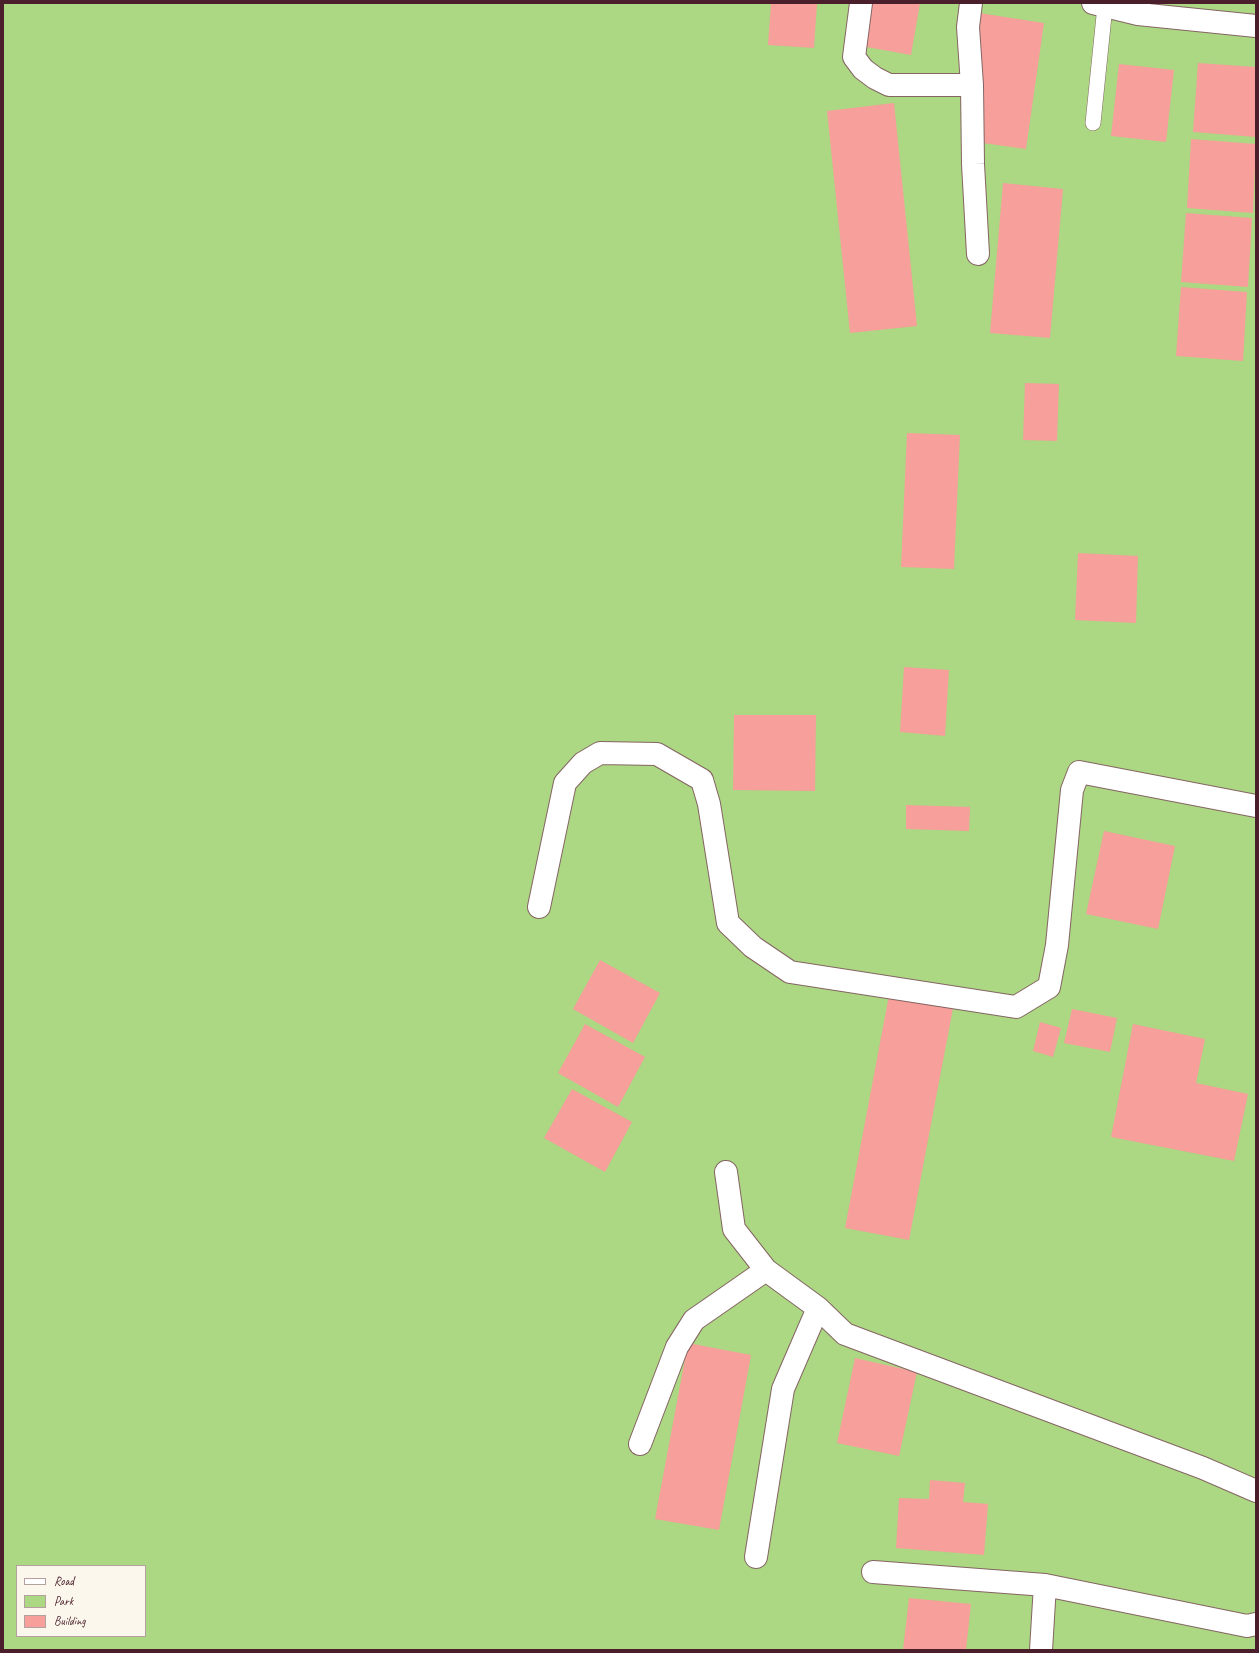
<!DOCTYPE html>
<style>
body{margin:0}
#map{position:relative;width:1259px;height:1653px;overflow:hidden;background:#efe7cb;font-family:Caveat,sans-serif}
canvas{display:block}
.frame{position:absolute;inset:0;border:4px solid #4a1f2b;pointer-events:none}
.legend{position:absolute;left:16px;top:1565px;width:130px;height:72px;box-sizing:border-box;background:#fbf7ec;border:1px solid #b4a19f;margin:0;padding:5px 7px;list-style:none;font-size:12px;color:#4a1f2b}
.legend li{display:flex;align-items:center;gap:8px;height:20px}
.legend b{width:20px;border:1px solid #b4a19f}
</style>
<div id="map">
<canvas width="1259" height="1653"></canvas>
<div class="frame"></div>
<ul class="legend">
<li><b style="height:5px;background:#fff"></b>Road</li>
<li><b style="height:11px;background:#acd783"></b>Park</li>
<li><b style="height:11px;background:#f79f9a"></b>Building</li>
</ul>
</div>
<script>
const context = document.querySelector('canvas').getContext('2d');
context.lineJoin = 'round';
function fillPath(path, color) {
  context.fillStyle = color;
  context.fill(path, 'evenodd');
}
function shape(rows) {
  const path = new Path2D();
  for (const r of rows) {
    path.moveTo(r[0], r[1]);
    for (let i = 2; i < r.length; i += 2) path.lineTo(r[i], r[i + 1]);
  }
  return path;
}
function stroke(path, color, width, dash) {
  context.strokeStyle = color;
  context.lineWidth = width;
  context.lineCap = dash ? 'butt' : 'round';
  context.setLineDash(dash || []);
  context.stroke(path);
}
fillPath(shape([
 [3,3,1256,3,1256,1650,3,1650],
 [17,1566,145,1566,145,1636,17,1636]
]), '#acd783');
fillPath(shape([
 [771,3,817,3,814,48,768,45],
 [869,3,920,3,911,55,861,46],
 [979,13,1044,23,1026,149,961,140],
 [1198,63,1256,67,1256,137,1193,132],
 [1119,64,1174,70,1166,142,1111,136],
 [894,103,917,326,850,333,827,111],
 [1191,139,1256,144,1253,213,1187,208],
 [1003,183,1063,189,1050,338,990,333],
 [1186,213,1252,218,1248,287,1181,282],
 [1181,287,1247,292,1243,361,1176,356],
 [1025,383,1059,384,1057,441,1023,440],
 [907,433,960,435,954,569,901,567],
 [1078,553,1138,556,1136,623,1075,620],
 [904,667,949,670,945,736,900,732],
 [734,715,816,715,815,791,733,790],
 [906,805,970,807,969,831,906,829],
 [1104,831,1175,846,1158,929,1086,914],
 [600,960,660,993,633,1043,573,1009],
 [890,990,954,1003,909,1240,845,1228],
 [1072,1009,1117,1018,1110,1052,1064,1043],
 [1040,1022,1061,1028,1053,1057,1033,1051],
 [585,1024,645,1057,618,1107,558,1073],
 [1133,1024,1205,1039,1196,1083,1248,1094,1234,1161,1111,1137],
 [572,1089,632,1122,605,1172,544,1138],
 [688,1343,751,1355,719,1530,655,1519],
 [855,1358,917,1372,899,1456,837,1443],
 [930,1480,965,1483,963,1502,988,1504,984,1555,896,1548,899,1498,929,1499],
 [909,1598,971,1604,966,1650,903,1650]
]), '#f79f9a');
const service = shape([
 [1093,123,1105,6]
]);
const minor = shape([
 [861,3,854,57,863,69,875,78,889,85,972,85],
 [971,3,968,27,972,85,973,164,978,254],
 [1093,3,1138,14,1256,26],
 [539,907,565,783,583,763,600,753,657,754,702,780,709,804,728,923,753,947,790,972,1016,1007,1049,987,1057,945,1072,790,1079,772,1256,806],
 [726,1172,734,1229,766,1270,818,1308,845,1334,1203,1468,1256,1491],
 [640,1444,677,1347,694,1320,766,1270],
 [756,1557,783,1389,818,1308],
 [873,1572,1045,1585,1247,1626,1256,1624],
 [1041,1650,1045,1585]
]);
stroke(service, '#846563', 16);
stroke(minor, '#846563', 24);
stroke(service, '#fff', 15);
stroke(minor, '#fff', 22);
</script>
